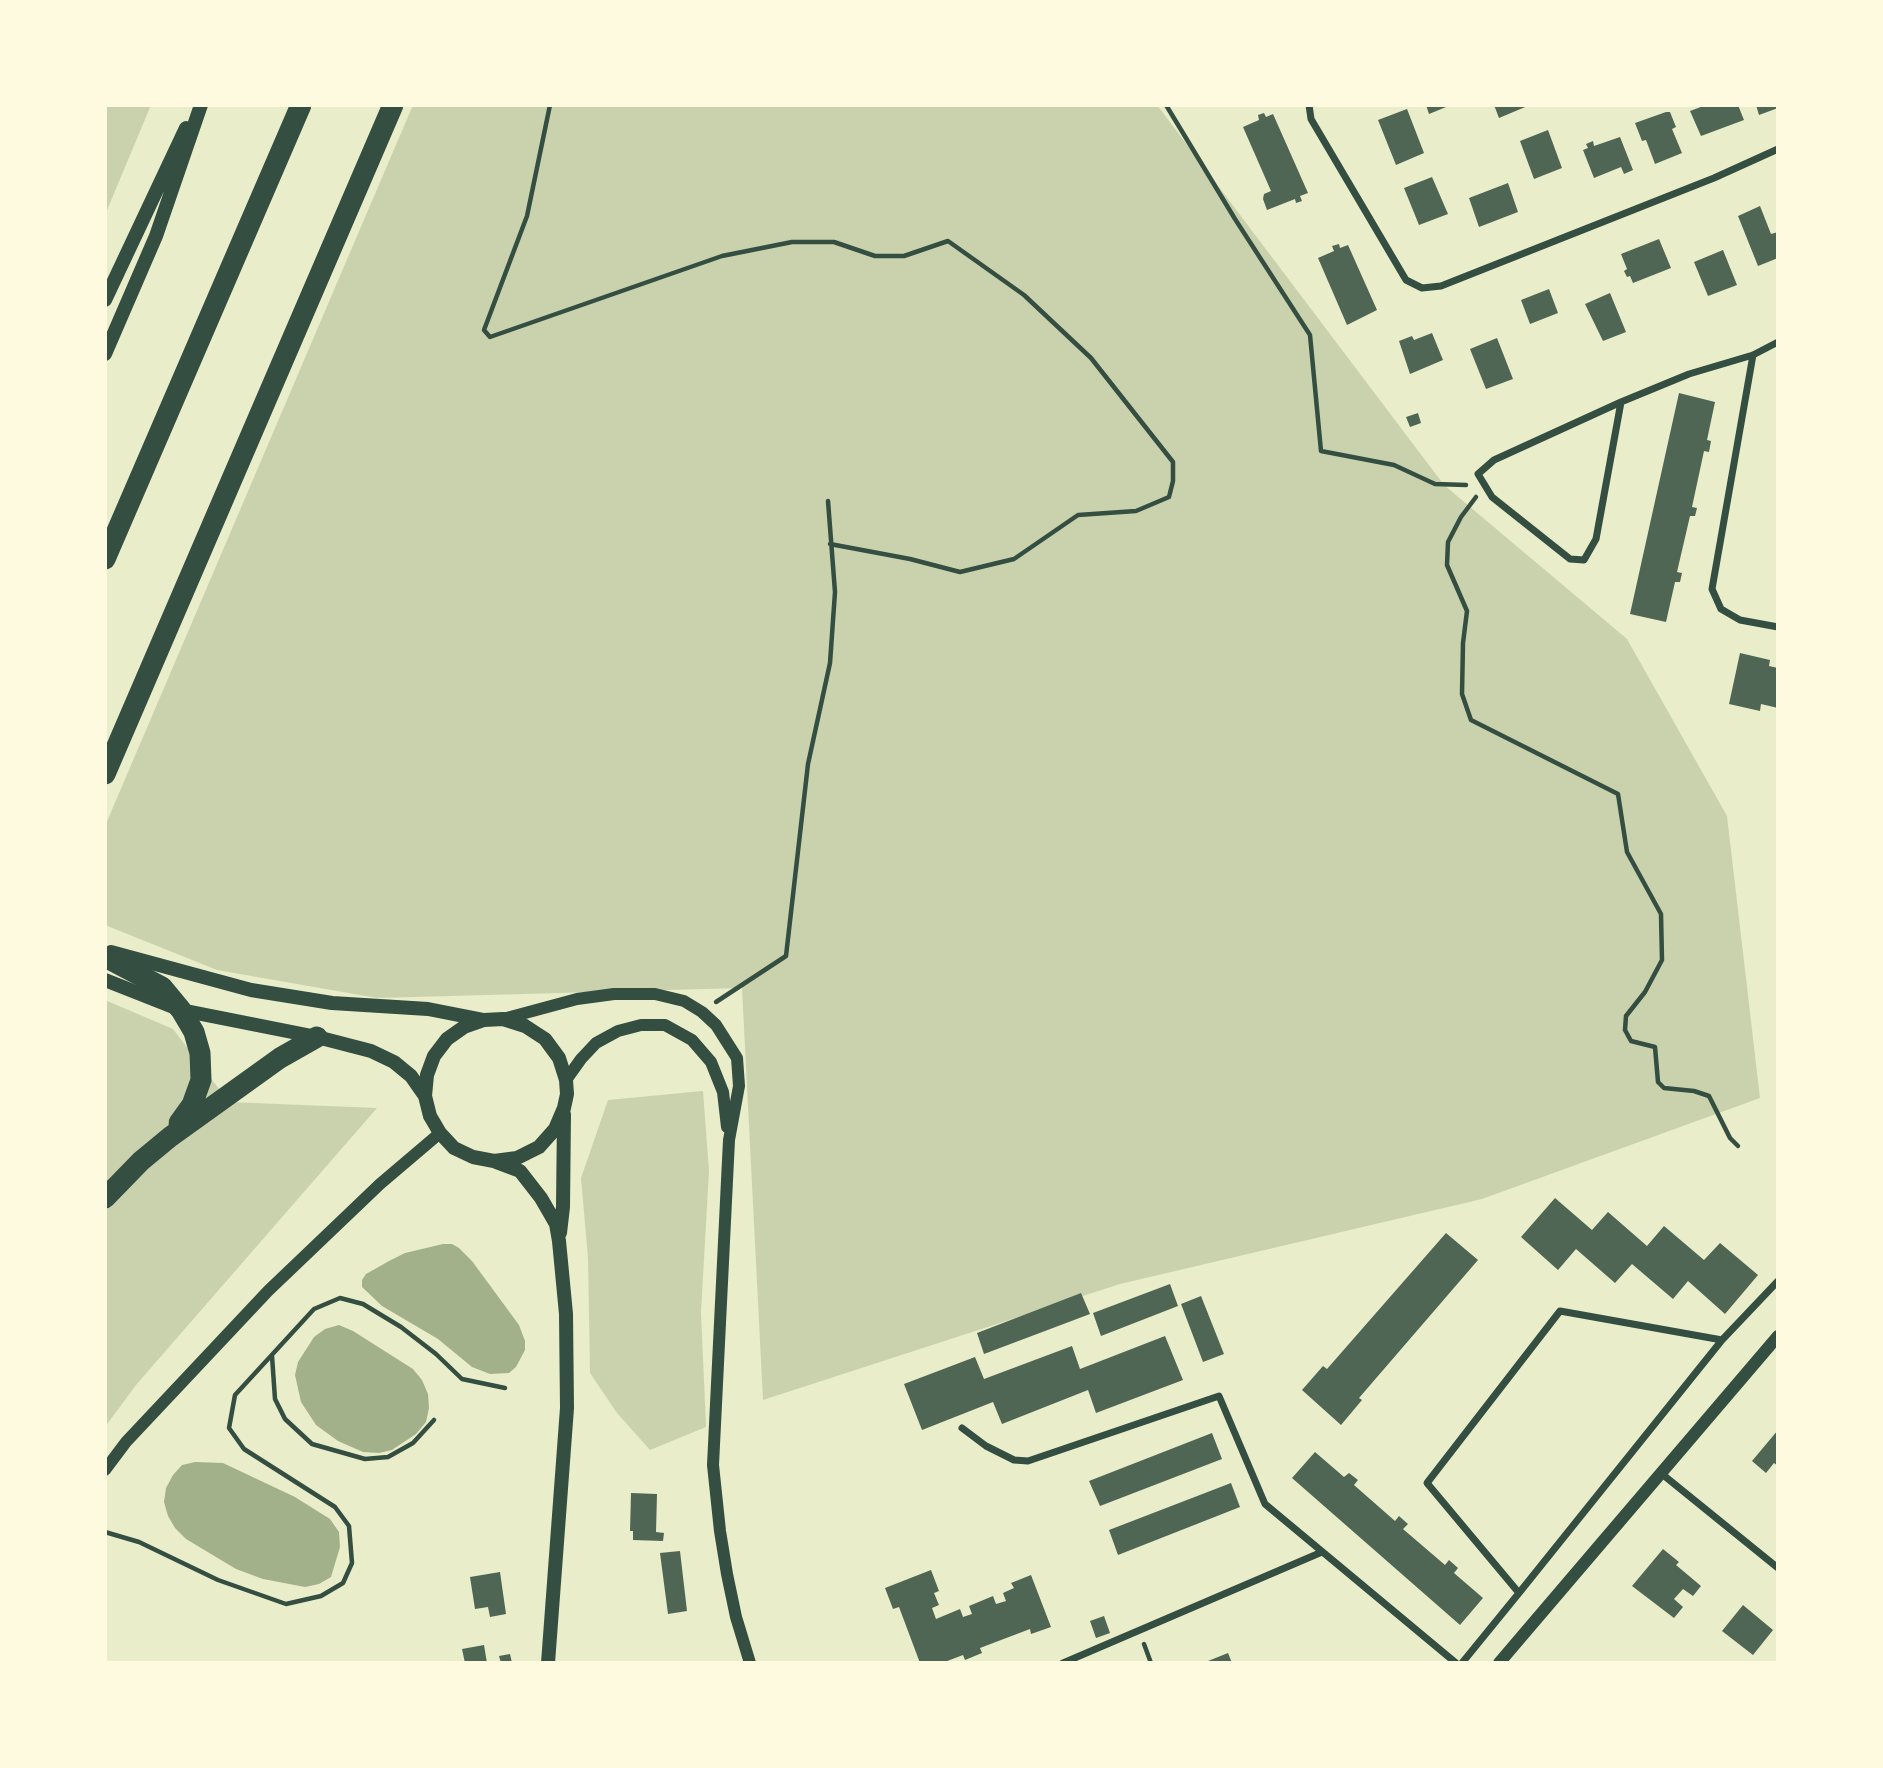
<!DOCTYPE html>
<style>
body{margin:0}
#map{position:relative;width:1883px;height:1768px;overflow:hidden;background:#e9edc9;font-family:"Golos Text",sans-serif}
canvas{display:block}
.frame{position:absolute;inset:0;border:107px solid #fefae0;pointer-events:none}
</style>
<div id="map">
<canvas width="1883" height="1768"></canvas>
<div class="frame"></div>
</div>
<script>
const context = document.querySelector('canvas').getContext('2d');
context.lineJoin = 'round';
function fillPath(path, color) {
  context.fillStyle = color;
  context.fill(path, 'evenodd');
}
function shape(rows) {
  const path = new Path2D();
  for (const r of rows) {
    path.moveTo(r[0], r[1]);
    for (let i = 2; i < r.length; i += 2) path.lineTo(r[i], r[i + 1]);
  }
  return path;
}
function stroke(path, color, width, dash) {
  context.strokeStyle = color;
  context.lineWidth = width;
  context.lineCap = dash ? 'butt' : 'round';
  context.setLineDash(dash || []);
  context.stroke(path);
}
fillPath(shape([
 [105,105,151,105,105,215],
 [413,105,1157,105,1444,485,1627,639,1727,816,1760,1098,1482,1199,1120,1284,763,1400,742,988,377,998,217,970,105,925,105,826],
 [105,1000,173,1029,229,1102,377,1108,136,1385,105,1427],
 [703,1091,709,1171,701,1312,706,1427,650,1450,617,1413,590,1373,588,1258,581,1178,608,1100]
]), '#cad2ad');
fillPath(shape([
 [443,1244,452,1244,459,1248,472,1261,519,1325,525,1341,525,1350,516,1367,509,1373,490,1374,472,1367,438,1339,382,1306,362,1287,362,1280,366,1274,389,1261,405,1253],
 [339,1325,353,1331,413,1369,422,1380,428,1394,429,1408,426,1422,416,1434,392,1450,379,1453,363,1452,338,1441,316,1425,301,1402,295,1375,298,1362,314,1337,325,1329],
 [195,1462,223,1463,295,1497,330,1519,339,1532,340,1547,331,1577,319,1584,305,1587,263,1579,236,1569,186,1539,175,1528,168,1516,164,1502,166,1488,173,1475,182,1465]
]), '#a3b18a');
fillPath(shape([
 [1426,105,1451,105,1429,114],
 [1494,105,1530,105,1499,118],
 [1706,105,1738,105,1744,120,1701,136,1690,111],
 [1756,105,1778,105,1778,108,1759,115],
 [1407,109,1424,153,1396,165,1378,120],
 [1666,112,1670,112,1676,127,1672,129,1682,153,1655,164,1646,140,1642,141,1635,123],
 [1264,113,1266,117,1273,114,1308,193,1300,196,1302,201,1296,203,1295,199,1267,210,1263,199,1264,194,1271,191,1243,127,1259,120,1258,115],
 [1548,130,1562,168,1534,179,1520,141],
 [1620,137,1633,170,1624,174,1621,167,1594,178,1583,150,1588,148,1586,144,1593,141,1594,146],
 [1432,177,1448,214,1419,225,1404,188],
 [1508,183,1518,212,1479,227,1469,198],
 [1760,206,1771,234,1778,232,1778,258,1758,266,1738,216],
 [1659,239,1671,268,1633,283,1630,276,1627,277,1624,271,1627,269,1621,254],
 [1339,244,1340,248,1348,245,1377,310,1347,325,1318,258,1334,251,1332,246],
 [1723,250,1737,285,1708,296,1694,262],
 [1549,289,1558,313,1530,324,1521,300],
 [1610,293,1626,332,1603,341,1585,304],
 [1432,333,1443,360,1410,374,1399,341,1412,336,1414,340],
 [1497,338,1513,379,1486,389,1470,349],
 [1679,393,1715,402,1707,440,1711,441,1709,452,1704,451,1692,507,1697,508,1695,516,1690,516,1677,572,1682,573,1680,582,1675,582,1666,622,1630,614],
 [1418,413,1421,423,1410,427,1406,417],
 [1740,653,1770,660,1769,666,1778,668,1778,708,1761,704,1760,711,1729,704],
 [1555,1198,1592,1230,1608,1212,1647,1246,1664,1226,1704,1260,1720,1243,1758,1275,1725,1314,1688,1281,1673,1299,1632,1264,1615,1283,1576,1249,1558,1270,1521,1237],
 [1446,1233,1478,1260,1359,1398,1362,1400,1341,1425,1302,1390,1323,1366,1327,1369],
 [1170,1284,1178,1306,1101,1336,1093,1313],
 [1081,1293,1090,1314,984,1354,977,1333],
 [1201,1296,1224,1354,1203,1362,1181,1304],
 [1165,1336,1183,1380,1096,1413,1088,1390,1002,1424,993,1402,922,1430,904,1384,975,1357,984,1379,1072,1346,1080,1369],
 [1778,1430,1778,1466,1774,1463,1766,1473,1752,1461],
 [1212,1433,1222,1459,1100,1506,1089,1481],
 [1315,1452,1344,1477,1349,1473,1358,1480,1354,1485,1395,1521,1399,1516,1408,1524,1403,1529,1445,1565,1449,1560,1458,1568,1454,1573,1483,1598,1460,1625,1292,1478],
 [1231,1483,1240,1507,1118,1555,1109,1530],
 [631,1493,657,1494,656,1532,664,1533,663,1541,633,1540,633,1531,630,1531],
 [1663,1549,1679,1562,1676,1565,1701,1586,1693,1596,1683,1589,1674,1599,1683,1607,1674,1618,1632,1586],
 [680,1551,687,1611,668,1614,660,1553],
 [931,1570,939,1591,934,1593,939,1605,932,1608,936,1619,960,1609,963,1617,972,1614,969,1606,993,1596,996,1604,1006,1601,1003,1593,1014,1588,1011,1583,1031,1575,1051,1627,1031,1634,1030,1629,980,1648,982,1653,965,1660,963,1655,942,1663,920,1663,899,1607,893,1609,885,1588],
 [500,1572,506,1614,490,1617,488,1607,475,1609,470,1577],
 [1743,1605,1773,1630,1753,1655,1722,1631],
 [1104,1616,1110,1633,1096,1638,1090,1621],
 [484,1645,487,1663,465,1663,462,1649],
 [1228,1653,1232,1663,1203,1663],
 [510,1654,512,1663,501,1663,499,1656]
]), '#4f6655');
stroke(shape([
 [550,105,527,216,484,330,490,337,722,256,792,242,834,242,875,256,904,256,948,241,1024,295,1091,358,1173,462,1173,481,1169,497,1136,511,1078,515,1014,559,960,572,910,559,830,544],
 [1166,105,1235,219,1310,335,1321,451,1394,465,1435,484,1466,485],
 [1476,497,1461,517,1448,542,1447,565,1467,611,1463,643,1462,694,1471,720,1618,794,1627,852,1661,914,1662,960,1645,992,1626,1016,1625,1030,1631,1041,1655,1047,1658,1082,1664,1088,1694,1091,1709,1096,1730,1138,1738,1146],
 [716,1002,786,956,808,764,830,663,835,592,828,501],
 [272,1356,275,1399,285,1419,312,1444,365,1459,388,1457,413,1443,434,1420],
 [105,1532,139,1542,218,1580,286,1604,321,1596,343,1583,352,1563,349,1526,335,1507,244,1449,229,1428,235,1395,314,1309,340,1298,363,1304,401,1327,436,1354,462,1379,505,1388],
 [1144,1644,1151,1663]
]), '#344e41', 4.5);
stroke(shape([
 [1309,105,1311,119,1406,280,1422,288,1441,286,1714,178,1778,149],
 [1753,355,1712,589,1721,609,1740,620,1778,627],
 [1621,402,1596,539,1584,560,1570,559,1492,497,1478,474,1494,460,1621,402,1689,374,1753,355,1778,342],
 [962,1428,986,1446,1014,1460,1028,1461,1219,1396,1265,1504,1456,1663],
 [1662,1474,1778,1568],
 [1519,1593,1722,1340],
 [1063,1663,1322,1552],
 [1462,1663,1519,1593,1427,1483,1560,1311,1722,1340,1778,1281]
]), '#344e41', 7);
stroke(shape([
 [503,1019,577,999,614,994,655,994,684,1001,702,1012,716,1025,737,1058,739,1086,729,1140,713,1465,720,1531,727,1574,736,1617,750,1663],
 [566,1080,581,1059,596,1043,618,1031,641,1025,665,1025,692,1040,711,1062,723,1092,727,1127],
 [105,1470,126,1442,268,1291,380,1184,440,1133],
 [1499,1663,1778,1336]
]), '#344e41', 12);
stroke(shape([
 [105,300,186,128],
 [105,354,156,236,201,105],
 [111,952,251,990,332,1003,428,1009,484,1020,503,1019,525,1026,545,1039,559,1058,566,1080,567,1094,564,1108,555,1129,539,1147,517,1158,494,1161,473,1157,454,1148,440,1133,430,1116,425,1096,427,1075,434,1056,447,1039,464,1027,484,1020],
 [105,980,181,1010,317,1037,371,1051,394,1062,411,1076,425,1096],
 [496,1162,520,1171,541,1198,556,1224,559,1241,566,1314,567,1408,548,1663],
 [560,1233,563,1207,564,1114]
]), '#344e41', 14);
stroke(shape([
 [105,559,301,105],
 [105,774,393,105],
 [105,957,162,987,181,1010,194,1032,200,1053,201,1080,192,1105,179,1123],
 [105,1198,141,1161,170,1137,280,1058,317,1037]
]), '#344e41', 21);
</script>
